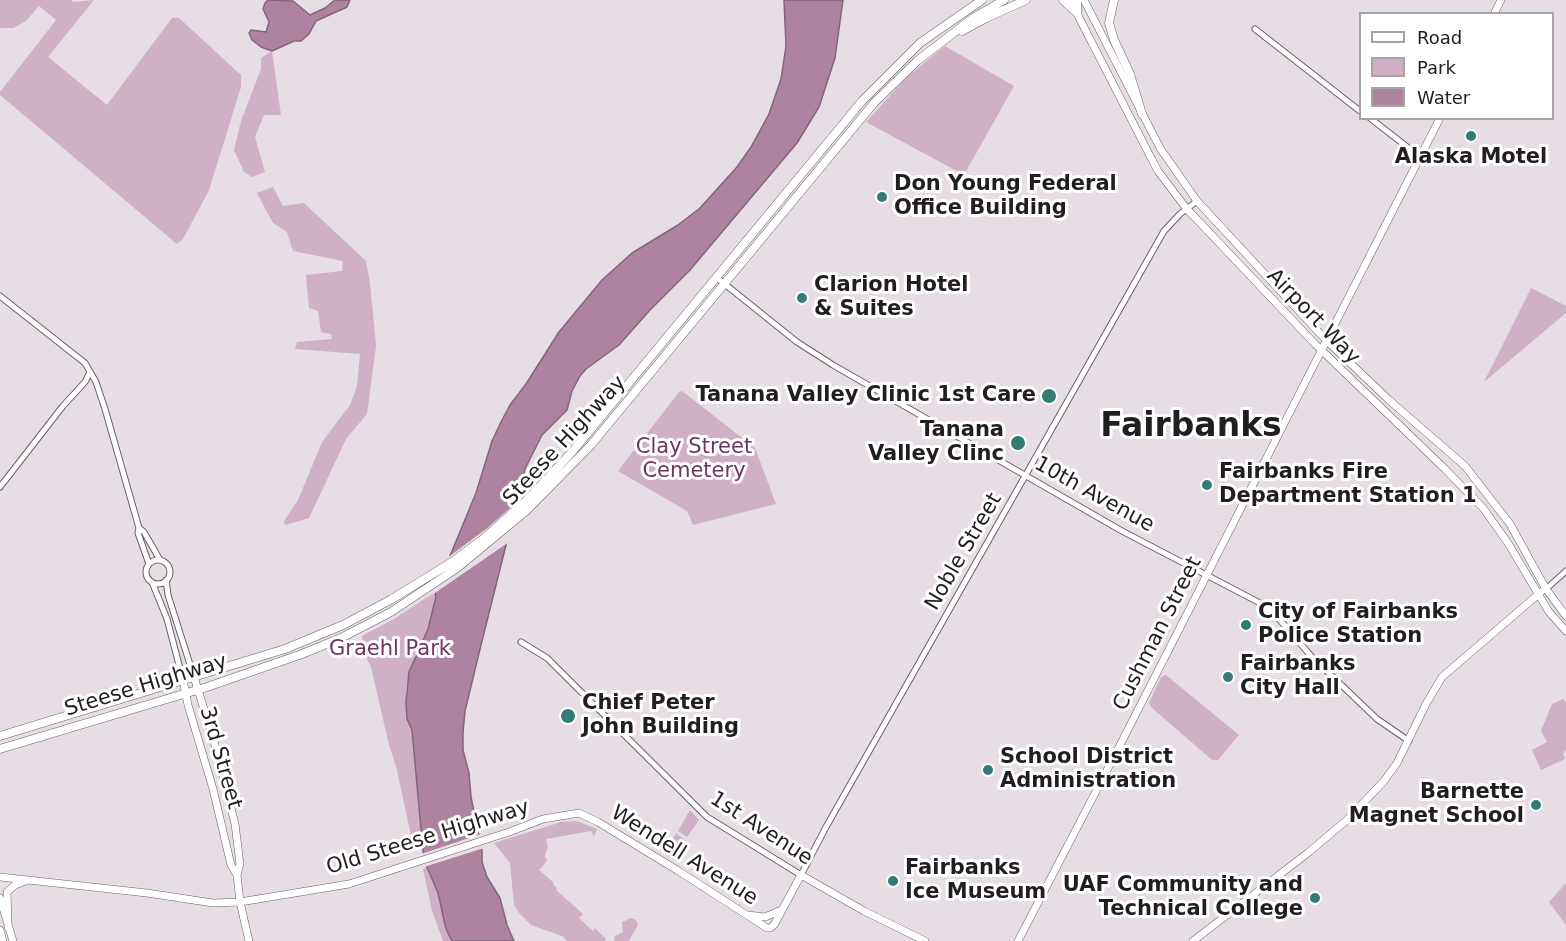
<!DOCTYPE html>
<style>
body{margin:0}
#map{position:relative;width:1566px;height:941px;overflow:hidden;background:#e6dee4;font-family:"DejaVu Sans",sans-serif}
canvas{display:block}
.legend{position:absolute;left:1359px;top:12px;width:195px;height:108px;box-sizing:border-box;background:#fff;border:2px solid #a6a5a5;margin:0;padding:8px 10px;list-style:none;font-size:18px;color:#201e1f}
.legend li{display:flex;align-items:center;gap:12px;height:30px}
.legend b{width:30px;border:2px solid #a6a5a5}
</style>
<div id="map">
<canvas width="1566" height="941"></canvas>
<ul class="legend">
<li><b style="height:8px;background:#fff"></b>Road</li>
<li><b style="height:16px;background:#cfb0c4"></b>Park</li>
<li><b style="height:16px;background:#ae83a0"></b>Water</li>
</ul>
</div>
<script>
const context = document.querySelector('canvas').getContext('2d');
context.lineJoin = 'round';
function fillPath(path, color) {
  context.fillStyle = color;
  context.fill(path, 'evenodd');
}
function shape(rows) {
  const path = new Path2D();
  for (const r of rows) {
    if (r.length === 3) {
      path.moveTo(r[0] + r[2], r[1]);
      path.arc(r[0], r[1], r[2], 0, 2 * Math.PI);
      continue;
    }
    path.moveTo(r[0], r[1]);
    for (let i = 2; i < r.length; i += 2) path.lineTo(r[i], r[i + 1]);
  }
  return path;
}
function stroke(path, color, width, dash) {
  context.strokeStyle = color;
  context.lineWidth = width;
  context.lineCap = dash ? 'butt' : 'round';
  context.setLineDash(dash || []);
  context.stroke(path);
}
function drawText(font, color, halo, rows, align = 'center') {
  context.font = font + ' "DejaVu Sans",sans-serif';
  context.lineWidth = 6;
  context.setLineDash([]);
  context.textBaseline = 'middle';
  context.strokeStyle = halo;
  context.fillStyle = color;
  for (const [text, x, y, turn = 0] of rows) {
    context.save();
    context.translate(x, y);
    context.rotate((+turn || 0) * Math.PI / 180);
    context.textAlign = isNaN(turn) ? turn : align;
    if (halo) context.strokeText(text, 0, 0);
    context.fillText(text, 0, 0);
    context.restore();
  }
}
fillPath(shape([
 [0,0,71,0,73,2,94,0,48,57,107,105,172,18,179,18,241,75,241,87,209,190,183,239,177,244,0,95,0,92,56,20,39,6,26,21,13,28,0,28],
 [945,46,1014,86,964,175,866,122,907,77],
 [272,51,281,115,264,115,255,137,265,172,252,177,244,172,234,150,241,121,261,69,261,58],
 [273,187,283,206,304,203,366,261,370,283,376,346,367,414,346,439,309,518,285,525,284,521,298,500,322,442,350,405,357,386,360,354,295,349,297,342,332,339,331,334,321,332,318,311,309,308,306,275,342,271,343,261,293,251,287,232,273,223,257,193],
 [1531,288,1566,306,1566,313,1484,382],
 [682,391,755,448,776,504,693,525,687,511,618,471,679,392],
 [435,592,436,597,428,629,415,654,406,689,407,719,412,729,420,801,422,837,411,835,396,766,389,745,371,667,365,655,362,636,394,619],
 [1166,675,1239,735,1218,760,1212,760,1151,707,1149,703,1154,692,1161,677],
 [1563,699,1566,702,1566,749,1563,754,1565,759,1541,770,1532,750,1547,742,1541,731,1552,704],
 [690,810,699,820,687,837,678,831],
 [576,821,597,829,594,837,591,831,546,839,548,847,545,856,547,861,539,870,554,883,553,884,557,888,556,890,583,914,579,918,593,931,595,928,606,939,605,941,567,941,562,936,531,925,519,913,514,905,510,863,494,843,561,822],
 [676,833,686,841,676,861,664,854],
 [427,867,438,893,446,929,452,941,443,941,432,911,423,869],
 [1566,883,1566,925,1549,902],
 [631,918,636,920,638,925,629,941,614,941,615,936,623,932,622,922]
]), '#cfb0c4');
const water = shape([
 [268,0,293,1,310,15,325,8,335,0,350,0,347,7,316,21,309,34,301,41,294,41,272,51,261,47,252,40,249,33,251,30,266,32,269,22,263,9,265,3,268,0],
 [784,0,843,0,835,58,819,107,797,143,690,270,650,310,619,345,586,369,580,376,572,391,567,410,542,435,525,469,480,649,465,711,463,733,463,750,469,773,471,797,482,851,482,862,487,877,500,898,507,925,514,941,452,941,446,929,438,893,427,867,423,851,412,730,407,719,406,702,409,672,428,629,436,597,435,592,476,493,492,441,501,422,510,405,526,384,559,332,602,280,632,253,678,225,700,208,737,167,751,147,769,114,781,79,786,46,784,0]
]);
fillPath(water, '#ae83a0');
stroke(water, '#836579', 1.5);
fillPath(shape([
 [519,500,509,542,432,595,432,591,443,561,486,529],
 [481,834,484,848,424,867,421,854]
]), '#e6dee4');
const minor = shape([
 [1255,29,1360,111],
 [1370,118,1420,157],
 [716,277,797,342,833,365,1122,531,1260,603,1279,619,1311,656,1377,719,1409,741],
 [0,296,85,363,96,382,105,409,139,528,138,533,149,564],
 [0,487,63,406,85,382,90,372],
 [139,528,144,532,160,560],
 [158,572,12],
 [166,580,168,595,194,677],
 [152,582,167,619,183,680],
 [1546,589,1566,571],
 [521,642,547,658,707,817,801,875,826,827,1164,231,1180,214,1197,201]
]);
const major = shape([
 [1070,0,1149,154,1158,171,1186,208,1315,344,1445,469,1483,508,1508,543,1549,612,1566,631],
 [1084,0,1160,148,1197,201,1326,340,1389,400,1465,466,1510,524,1546,589,1566,616],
 [1494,14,1501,0],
 [194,677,214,741,235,824,240,864,237,875],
 [183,680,188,705,213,789,231,865,237,875,240,902,249,941],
 [0,877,147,893,213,903,240,902,349,884,509,832,543,819,579,813,598,822,677,870,767,928,770,928,774,925,801,875,864,911,925,941],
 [0,898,13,941],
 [748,915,765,917,779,911],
 [8,927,7,892,15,885,26,881],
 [0,930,3,941],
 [1018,941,1117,751,1440,118],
 [1193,941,1309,852,1348,819,1384,781,1397,763,1426,704,1442,677,1541,592]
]);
const highway = shape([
 [1063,0,1077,13],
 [1114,0,1109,23,1114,40,1130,74,1142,114],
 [1077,13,1077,0],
 [962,31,986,18,1026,0],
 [0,736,285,649,343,625,392,599,452,562,483,539,527,500,572,452,862,101,920,43,982,0],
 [0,749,207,687,302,654,341,638,391,612,457,568,526,511,591,445,874,103,917,61,973,18,1004,0]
]);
stroke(minor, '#686166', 7);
stroke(major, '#686166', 8);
stroke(highway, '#686166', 9);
stroke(minor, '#fff', 5);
stroke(major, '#fff', 7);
stroke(highway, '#fff', 8);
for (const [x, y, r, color] of [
 [1471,136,6,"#337b76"],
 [882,197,6,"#337b76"],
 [802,298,6,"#337b76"],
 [1049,396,8,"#337b76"],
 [1018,443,8,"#337b76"],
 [1207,485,6,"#337b76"],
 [1246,625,6,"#337b76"],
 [1228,677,6,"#337b76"],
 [568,716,8,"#337b76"],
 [988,770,6,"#337b76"],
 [1536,805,6,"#337b76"],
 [893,881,6,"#337b76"],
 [1315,898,6,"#337b76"]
]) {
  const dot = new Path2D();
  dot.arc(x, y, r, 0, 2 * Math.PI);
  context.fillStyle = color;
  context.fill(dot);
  stroke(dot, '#fff', 2);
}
drawText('bold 21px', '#201e1f', '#fff', [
 ["Alaska Motel",1471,158,"center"],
 ["Don Young Federal",894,185],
 ["Office Building",894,209],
 ["Clarion Hotel",814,286],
 ["& Suites",814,310],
 ["Tanana Valley Clinic 1st Care",1036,396,"right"],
 ["Tanana",1004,431,"right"],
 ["Valley Clinc",1004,455,"right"],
 ["Fairbanks Fire",1219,473],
 ["Department Station 1",1219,497],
 ["City of Fairbanks",1258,613],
 ["Police Station",1258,637],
 ["Fairbanks",1240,665],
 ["City Hall",1240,689],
 ["Chief Peter",582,704],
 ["John Building",582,728],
 ["School District",1000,758],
 ["Administration",1000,782],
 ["Barnette",1524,793,"right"],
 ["Magnet School",1524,817,"right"],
 ["Fairbanks",905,869],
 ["Ice Museum",905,893],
 ["UAF Community and",1303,886,"right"],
 ["Technical College",1303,910,"right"]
], 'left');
drawText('21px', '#201e1f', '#fff', [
 ["Airport Way",1313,317,46],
 ["Steese Highway",565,441,-47],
 ["10th Avenue",1094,495,29],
 ["Noble Street",964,552,-60],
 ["Cushman Street",1158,634,-63],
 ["Steese Highway",146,686,-17],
 ["3rd Street",220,758,74],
 ["1st Avenue",761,829,33],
 ["Old Steese Highway",428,838,-17],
 ["Wendell Avenue",684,856,32]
]);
drawText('21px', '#6e365e', '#fff', [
 ["Clay Street",694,448],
 ["Cemetery",694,472],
 ["Graehl Park",390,650]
]);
drawText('bold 33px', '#201e1f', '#fff', [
 ["Fairbanks",1191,427]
]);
</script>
